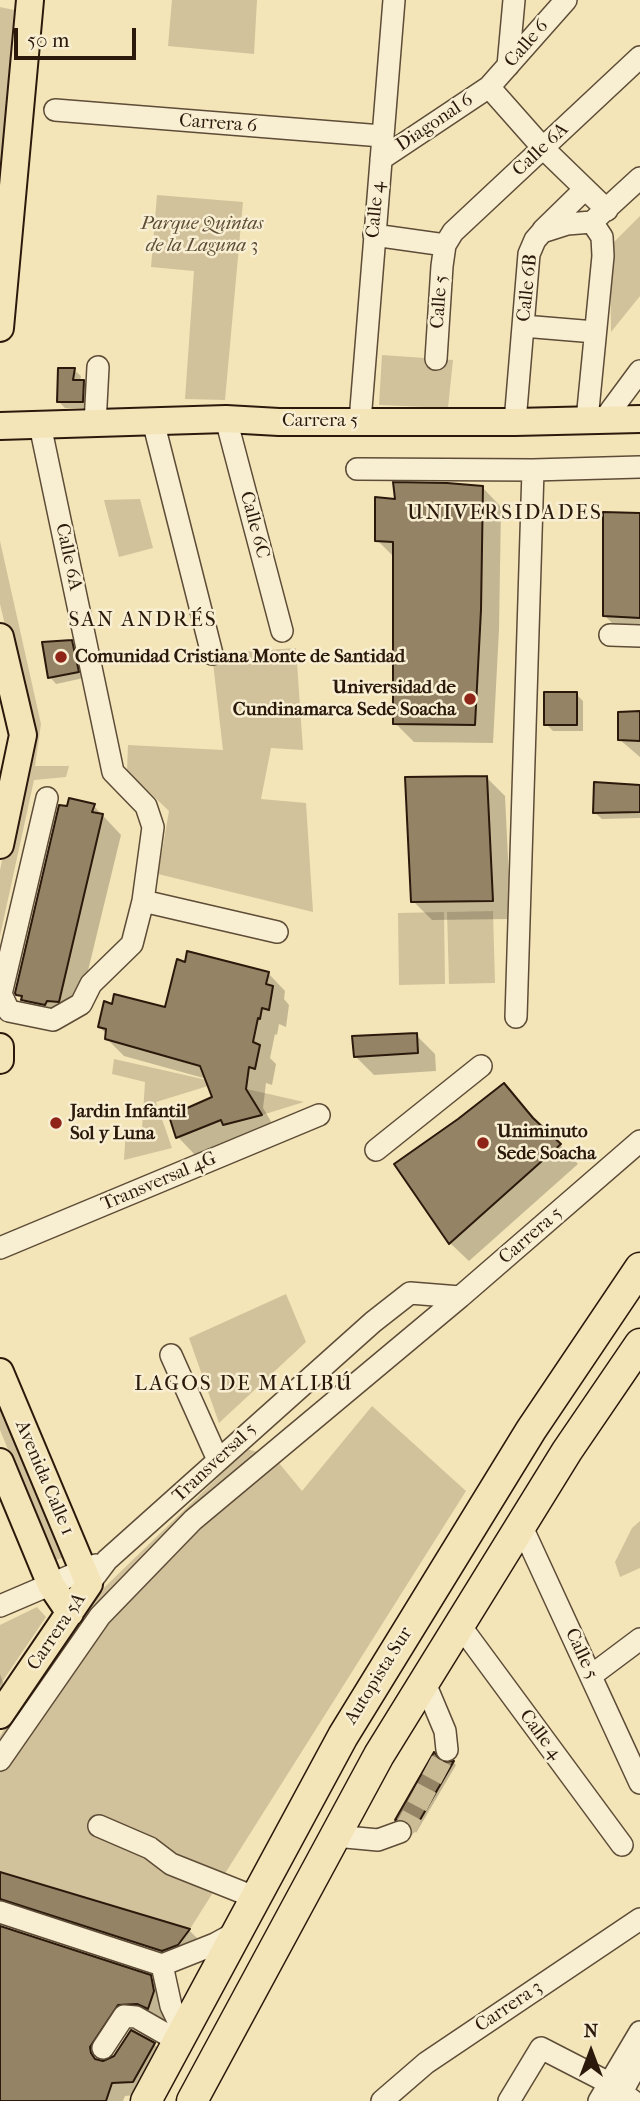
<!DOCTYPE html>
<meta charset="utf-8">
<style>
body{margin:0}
#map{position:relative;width:640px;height:2101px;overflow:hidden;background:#f4e5b8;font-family:"IM FELL French Canon",serif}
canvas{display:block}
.north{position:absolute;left:556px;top:2017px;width:70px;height:70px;-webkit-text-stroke:5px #f8eed1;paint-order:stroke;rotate:0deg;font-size:19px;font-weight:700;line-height:28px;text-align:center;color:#2b190c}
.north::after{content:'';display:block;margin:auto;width:24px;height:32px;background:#2b190c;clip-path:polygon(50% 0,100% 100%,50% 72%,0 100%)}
.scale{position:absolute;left:14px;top:28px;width:122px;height:32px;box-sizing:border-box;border:4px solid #2b190c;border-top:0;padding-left:9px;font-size:21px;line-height:24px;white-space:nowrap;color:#2b190c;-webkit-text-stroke:5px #f8eed1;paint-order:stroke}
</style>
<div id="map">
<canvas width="640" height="2101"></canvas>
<div class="north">N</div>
<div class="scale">50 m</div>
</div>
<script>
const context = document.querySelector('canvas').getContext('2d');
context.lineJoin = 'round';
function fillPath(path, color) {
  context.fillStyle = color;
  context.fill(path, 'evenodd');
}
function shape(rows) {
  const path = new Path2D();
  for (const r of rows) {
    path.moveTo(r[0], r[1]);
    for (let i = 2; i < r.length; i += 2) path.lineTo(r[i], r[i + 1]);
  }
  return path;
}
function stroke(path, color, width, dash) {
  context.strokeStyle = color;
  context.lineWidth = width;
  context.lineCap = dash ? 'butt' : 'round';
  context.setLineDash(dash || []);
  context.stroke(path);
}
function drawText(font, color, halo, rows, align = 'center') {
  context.font = font + ' "IM FELL French Canon",serif';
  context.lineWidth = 5;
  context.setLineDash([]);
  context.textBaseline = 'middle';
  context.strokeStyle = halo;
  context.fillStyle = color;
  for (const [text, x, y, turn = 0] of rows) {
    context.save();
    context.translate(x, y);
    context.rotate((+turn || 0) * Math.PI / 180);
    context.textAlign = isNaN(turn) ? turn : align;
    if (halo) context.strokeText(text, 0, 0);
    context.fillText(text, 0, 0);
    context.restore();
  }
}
fillPath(shape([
 [172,0,257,0,254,54,168,46],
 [0,7,14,10,0,191],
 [157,195,243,202,225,400,185,399,194,271,151,267],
 [640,216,640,296,611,332,610,246],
 [382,355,453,360,448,408,379,405],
 [140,499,153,548,119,557,104,500],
 [0,541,41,724,35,766,69,766,66,777,34,780,0,936,0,870,30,730,0,604],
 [296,648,303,750,271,748,261,799,306,803,313,912,158,874,169,811,127,771,128,745,223,750,212,654],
 [493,911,495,983,449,984,447,912],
 [444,912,445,984,399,985,398,913],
 [114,1059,304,1102,262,1115,246,1089,208,1086,156,1102,172,1148,124,1160,126,1128,142,1128,145,1082,112,1074],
 [286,1294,306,1342,219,1423,189,1338],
 [0,1396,66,1556,54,1561,0,1430],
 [372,1406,466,1491,190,1929,0,1872,0,1736,77,1614,247,1449,264,1454,279,1463,302,1491],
 [640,1521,640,1568,620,1577,615,1562,632,1528],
 [37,1607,46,1617,0,1685,0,1625]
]), '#d2c29b');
fillPath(shape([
 [74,370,81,376,80,382,83,382,90,389,89,408,65,408,58,401],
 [483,488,501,507,499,630,493,743,414,742,395,723,395,558,377,540,397,501],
 [640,515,640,634,622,633,604,615],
 [71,642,78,649,84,678,56,684,50,677],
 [640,650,640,757,619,739,640,712],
 [576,694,583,701,583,731,553,731,546,724],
 [487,778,505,796,511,919,432,920,413,901],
 [640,787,640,818,602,819,595,813],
 [70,800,94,806,121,835,76,1020,41,1018,18,994],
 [268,973,285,991,284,999,289,1005,286,1027,279,1024,277,1035,275,1034,270,1058,276,1064,272,1085,266,1083,263,1108,278,1133,242,1141,238,1137,195,1155,178,1137,171,1117,214,1098,207,1079,124,1056,107,1039,107,1034,99,1027,114,1006,166,1009],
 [416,1035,435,1054,436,1071,374,1075,356,1057],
 [504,1085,578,1164,469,1261,450,1243],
 [0,1674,5,1688,0,1691],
 [441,1763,454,1763,456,1765,416,1833,411,1823,397,1820],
 [0,1873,189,1930,202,1943,176,1964,0,1922],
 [0,1923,1,1928,150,1977,164,1990,167,2005,162,2021,131,2017,105,2054,103,2061,154,2044,167,2057,146,2094,125,2096,123,2101,0,2101]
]), '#0003');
const building = shape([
 [58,368,75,368,73,380,84,380,83,402,57,402,58,368],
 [393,482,447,483,483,486,481,610,475,725,393,724,393,542,375,541,375,497,395,499,393,482],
 [603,512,640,513,640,618,603,616,603,512],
 [72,640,79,672,48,678,42,642,72,640],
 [544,692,577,692,577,725,544,725,544,692],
 [640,711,640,741,618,740,618,712,640,711],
 [487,776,493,901,411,902,405,777,487,776],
 [594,782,640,785,640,812,593,813,594,782],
 [69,798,95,804,92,812,103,814,59,1002,47,1001,45,1005,21,1000,22,996,16,995,15,993,59,805,67,806,69,798],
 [187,951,269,972,266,984,273,986,269,1010,262,1008,260,1019,258,1018,253,1042,260,1045,255,1069,249,1067,246,1089,262,1115,223,1125,221,1120,176,1138,169,1116,212,1097,200,1066,105,1039,106,1029,98,1027,104,1001,112,1004,114,994,165,1007,177,959,185,962,187,951],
 [417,1033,418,1053,354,1057,352,1036,417,1033],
 [504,1083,533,1118,561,1144,449,1244,394,1164,458,1119,504,1083],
 [434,1752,442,1762,454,1761,413,1832,408,1822,395,1820,434,1752],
 [0,1872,190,1929,178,1945,162,1951,0,1899,0,1872],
 [0,1926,151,1975,154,1991,148,2009,137,2004,118,2005,90,2047,91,2053,95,2059,103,2061,114,2056,131,2030,155,2043,133,2082,112,2083,106,2101,0,2101,0,1926]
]);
fillPath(building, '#948365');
stroke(building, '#2b190c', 2);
stroke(shape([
 [400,1832,407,1825,447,1750]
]), '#ccbc96', 21, [21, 10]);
const minor = shape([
 [508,66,514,0],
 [489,87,543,148,607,210],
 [55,110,382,136],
 [381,159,489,87,566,0],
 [543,230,585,189],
 [374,235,445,245],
 [523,326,595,332],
 [436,359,442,266,445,245,453,232,640,57],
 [226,419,282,631],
 [587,420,603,256,602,237,592,222],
 [153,421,212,654],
 [360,421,394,0],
 [603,421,640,371],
 [515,422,529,254,535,240,542,232,567,224,592,222,640,178],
 [95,424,98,367],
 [40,425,113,772,146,806,153,827,143,901,132,944,91,984,81,1004,53,1020,9,1011,1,994,47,798],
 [357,469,533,470,640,467],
 [610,635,640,636],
 [143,901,277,932],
 [516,1017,533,470],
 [376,1150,481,1066],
 [0,1248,319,1115],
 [171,1355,218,1460],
 [521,1525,640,1783],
 [89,1584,107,1560,373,1322,410,1293,460,1297,640,1141],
 [0,1606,96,1565],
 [459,1624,622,1845],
 [592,1675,640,1639],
 [424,1681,445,1731,447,1750],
 [0,1760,100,1616,193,1520,460,1297],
 [99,1826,150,1848,171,1864,254,1897],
 [335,1836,378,1840,400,1832],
 [0,1912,162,1965,215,1944,235,1933],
 [162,1965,171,2006,183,2031],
 [103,2048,124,2016,136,2017,178,2041],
 [382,2101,426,2063,640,1919],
 [509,2101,541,2048,609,2083,633,2101],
 [599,2101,640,2032],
 [617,2101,640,2059]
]);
const major = shape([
 [0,328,30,0],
 [0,426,226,419,279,422,515,422,640,419],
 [0,637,23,735,0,845],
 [0,1047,0,1060],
 [0,1372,89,1584,0,1715],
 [0,1462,51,1585,70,1613]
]);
const highway = shape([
 [146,2101,343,1736,531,1430,640,1268],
 [192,2101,379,1755,567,1451,640,1344]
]);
stroke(minor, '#5d4c37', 24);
stroke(major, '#2b190c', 30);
stroke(highway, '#2b190c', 33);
stroke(minor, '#f8eed1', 21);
stroke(major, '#f4e5b8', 26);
stroke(highway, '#f4e5b8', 30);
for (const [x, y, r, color] of [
 [61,657,7,"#8f2418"],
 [470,699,7,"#8f2418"],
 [56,1123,7,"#8f2418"],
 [483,1143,7,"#8f2418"]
]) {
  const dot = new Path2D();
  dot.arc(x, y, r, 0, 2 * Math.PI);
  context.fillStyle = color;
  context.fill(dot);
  stroke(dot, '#f8eed1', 2.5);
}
drawText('19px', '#2b190c', '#f8eed1', [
 ["Calle 6",527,44,-49],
 ["Diagonal 6",435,123,-34],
 ["Carrera 6",218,124,4],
 ["Calle 6A",541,150,-43],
 ["Calle 4",376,210,-85],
 ["Calle 6B",528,288,-84],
 ["Calle 5",440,302,-86],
 ["Carrera 5",320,421],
 ["Calle 6C",254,525,75],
 ["Calle 6A",68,557,78],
 ["Transversal 4G",159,1182,-23],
 ["Carrera 5",531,1236,-41],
 ["Transversal 5",215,1463,-43],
 ["Avenida Calle 1",44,1478,67],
 ["Carrera 5A",57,1632,-56],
 ["Calle 5",581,1654,65],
 ["Autopista Sur",379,1676,-58],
 ["Calle 4",540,1735,53],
 ["Carrera 3",509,2007,-34]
]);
drawText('italic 19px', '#5d4c37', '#f8eed1', [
 ["Parque Quintas",202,224],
 ["de la Laguna 3",202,246]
]);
drawText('bold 19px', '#2b190c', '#f8eed1', [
 ["Comunidad Cristiana Monte de Santidad",75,657],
 ["Universidad de",456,688,"right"],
 ["Cundinamarca Sede Soacha",456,710,"right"],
 ["Jardin Infantil",70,1112],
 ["Sol y Luna",70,1134],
 ["Uniminuto",497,1132],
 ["Sede Soacha",497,1154]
], 'left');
context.letterSpacing = '2px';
drawText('21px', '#2b190c', '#f8eed1', [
 ["UNIVERSIDADES",505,514],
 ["SAN ANDRÉS",143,621],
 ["LAGOS DE MALIBÚ",244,1385]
]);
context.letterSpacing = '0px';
</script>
